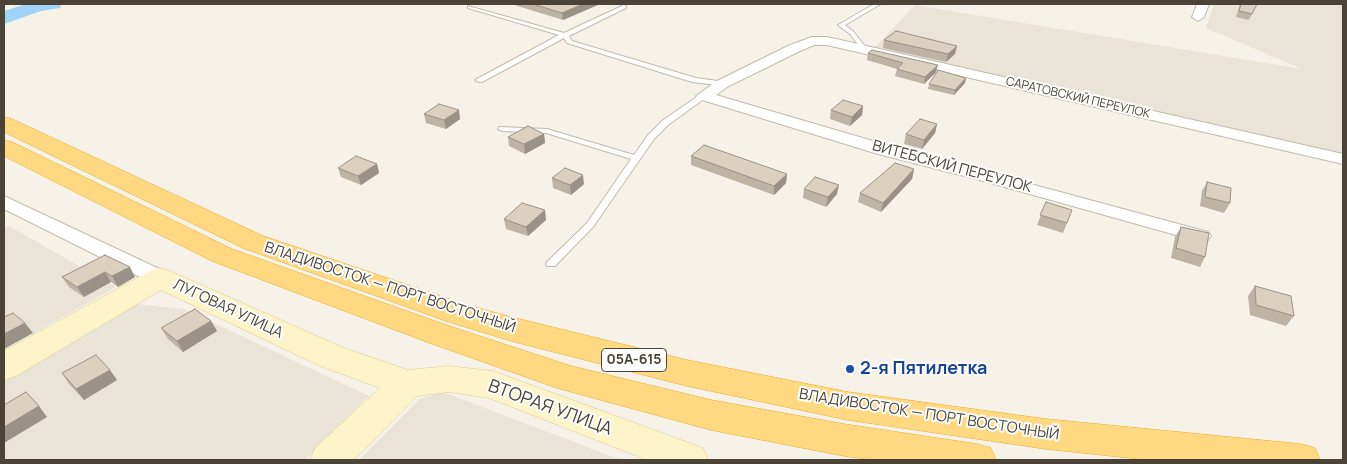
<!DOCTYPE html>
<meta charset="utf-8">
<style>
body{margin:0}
#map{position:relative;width:1347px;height:464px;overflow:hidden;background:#f6f2e8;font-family:Manrope,sans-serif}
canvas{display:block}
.frame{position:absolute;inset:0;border:5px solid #4b4336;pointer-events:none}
</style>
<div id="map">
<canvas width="1347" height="464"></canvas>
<div class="frame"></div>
</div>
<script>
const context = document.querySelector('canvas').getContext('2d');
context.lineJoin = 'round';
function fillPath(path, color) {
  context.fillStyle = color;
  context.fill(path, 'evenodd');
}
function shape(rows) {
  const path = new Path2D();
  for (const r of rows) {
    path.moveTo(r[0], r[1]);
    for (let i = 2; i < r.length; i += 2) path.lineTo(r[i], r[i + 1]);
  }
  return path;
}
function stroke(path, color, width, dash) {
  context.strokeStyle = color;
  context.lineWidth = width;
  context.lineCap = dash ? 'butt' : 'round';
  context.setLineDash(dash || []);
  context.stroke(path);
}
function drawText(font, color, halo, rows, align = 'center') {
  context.font = font + ' Manrope,sans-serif';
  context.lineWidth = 4;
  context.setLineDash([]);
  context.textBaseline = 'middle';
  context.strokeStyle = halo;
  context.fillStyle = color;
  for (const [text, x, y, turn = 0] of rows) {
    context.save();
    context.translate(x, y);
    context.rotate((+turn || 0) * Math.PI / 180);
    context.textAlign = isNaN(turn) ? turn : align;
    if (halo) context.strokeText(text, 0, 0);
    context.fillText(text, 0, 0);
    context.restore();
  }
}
fillPath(shape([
 [1214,4,1343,4,1343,156,875,47,915,5,1302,69,1206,28],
 [9,226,116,287,4,350,4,228],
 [136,304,184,309,369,396,305,460,4,460,4,381],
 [443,392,621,460,359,460,420,399]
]), '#eae4d6');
fillPath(shape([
 [26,4,62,4,60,8,41,11,4,24,4,11,26,4]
]), '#9fd3f9');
const service = shape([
 [874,4,881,4,845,25,854,32,866,48,866,50,864,51,862,50,850,34,838,25,874,4],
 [624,5,626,6,626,8,569,36,572,41,696,78,725,82,725,86,692,82,567,43,564,38,482,82,479,82,475,80,559,35,468,8,468,6,564,33,624,5],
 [701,94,707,94,708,96,668,125,654,139,593,227,555,266,547,266,546,264,547,262,587,223,631,159,546,133,502,131,498,129,499,127,547,129,634,155,648,135,662,121,701,94]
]);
const minor = shape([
 [1197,4,1209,4,1204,17,1198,21,1192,17,1197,4],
 [812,37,827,37,1343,154,1343,164,827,45,814,45,800,51,727,87,716,95,890,146,1208,232,1211,236,1208,240,1201,242,976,179,878,154,699,99,696,96,717,81,790,45,812,37],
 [4,196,168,273,171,278,168,283,160,285,152,283,4,209,4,196]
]);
const secondary = shape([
 [160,268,170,271,344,348,408,370,449,366,493,371,703,448,708,460,647,460,489,398,449,392,417,396,354,460,310,460,315,448,380,388,320,366,161,290,16,376,4,380,4,351,150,271,160,268]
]);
const trunk = shape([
 [4,117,12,119,263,236,467,305,511,317,687,360,848,392,1046,419,1301,444,1315,448,1320,460,1149,460,1046,449,848,420,687,386,511,341,446,321,243,248,4,132,4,117],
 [4,140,12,142,232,249,449,326,571,366,711,400,844,424,977,444,991,448,996,460,874,460,844,456,711,430,557,388,427,342,212,261,4,156,4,140]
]);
stroke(service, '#c3baaa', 2);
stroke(minor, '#c3baaa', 2);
stroke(secondary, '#dbc893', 1);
stroke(trunk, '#efa829', 1);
fillPath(service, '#fff');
fillPath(minor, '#fff');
fillPath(secondary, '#fff3c9');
fillPath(trunk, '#ffd981');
fillPath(shape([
 [511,4,600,4,563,20],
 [1240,4,1257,4,1249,20,1236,17],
 [884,40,957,46,955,54,946,62,883,48],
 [868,53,936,72,924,84,895,76,897,69,867,60],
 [966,78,965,83,954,95,928,89,929,84],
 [863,106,862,115,850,126,830,119,831,110],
 [424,114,460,119,446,129,426,123],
 [937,124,935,133,922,149,904,144,906,134],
 [544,134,545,143,525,154,509,146,508,137],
 [691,156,787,174,786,183,774,195,691,165],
 [377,164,379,173,361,185,341,177,338,168],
 [914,169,912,179,881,212,858,202,860,193],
 [552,178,584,184,571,195,553,188],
 [1207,182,1230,203,1224,213,1200,206,1202,191],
 [804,189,837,194,826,207,803,198],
 [1046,202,1067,223,1063,233,1037,225],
 [545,210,546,220,528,236,506,229,504,219],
 [1181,227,1205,257,1200,267,1171,258,1175,237],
 [105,255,135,277,118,287,111,282,84,297,69,287,62,277],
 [1255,286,1294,316,1286,326,1250,315,1248,296],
 [211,321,217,331,183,352,168,339,161,328],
 [62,373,117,380,84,400,69,384]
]), '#bdb4a4');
fillPath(shape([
 [583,4,600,4,563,20,562,13],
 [957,46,955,54,946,62,948,54],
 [938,65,936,72,924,84,925,77],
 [966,78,965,83,954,95,955,90],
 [863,106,862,115,850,126,852,117],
 [459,110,460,119,446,129,444,120],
 [937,124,935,133,922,149,924,140],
 [544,134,545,143,525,154,524,144],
 [377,164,379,173,361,185,358,176],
 [914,169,912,179,881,212,883,203],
 [787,174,786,183,774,195,774,186],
 [583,175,584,184,571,195,570,185],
 [839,185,837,194,826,207,828,197],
 [545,210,546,220,528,236,526,227],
 [130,267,135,277,118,287,112,276],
 [105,272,111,282,84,297,77,287],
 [211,321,217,331,183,352,177,341],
 [25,323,33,333,4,349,4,334],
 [110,370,117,380,84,400,76,389],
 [39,406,47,417,4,443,4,427]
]), '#9a9286');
const building = shape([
 [533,4,583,4,562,13,533,4],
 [1241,4,1257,4,1252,14,1239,11,1241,4],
 [896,31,957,46,948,54,884,40,896,31],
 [872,50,938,65,925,77,897,69,903,63,868,53,872,50],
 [938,70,966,78,955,90,929,84,938,70],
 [843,100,863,106,852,117,831,110,843,100],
 [439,104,459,110,444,120,424,114,439,104],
 [920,119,937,124,924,140,906,134,920,119],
 [528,126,544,134,524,144,508,137,528,126],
 [704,145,787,174,774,186,691,156,704,145],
 [356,156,377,164,358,176,338,168,356,156],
 [895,163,914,169,883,203,860,193,895,163],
 [565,168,583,175,570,185,552,178,565,168],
 [815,177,839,185,828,197,804,189,815,177],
 [1207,182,1231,188,1230,203,1205,197,1207,182],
 [1046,202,1072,210,1067,223,1040,215,1046,202],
 [522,203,545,210,526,227,504,219,522,203],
 [1181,227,1209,233,1205,257,1176,248,1181,227],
 [105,255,130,267,112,276,105,272,77,287,62,277,105,255],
 [1255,286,1291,296,1294,316,1256,305,1255,286],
 [195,309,211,321,177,341,161,328,195,309],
 [13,313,25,323,4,334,4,317,13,313],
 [96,355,110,370,76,389,62,373,96,355],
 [26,392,39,406,4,427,4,405,26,392]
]);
fillPath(building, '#dcd1bf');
stroke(building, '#9a9286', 1);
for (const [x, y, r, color] of [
 [850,369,5,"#1a4fb4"]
]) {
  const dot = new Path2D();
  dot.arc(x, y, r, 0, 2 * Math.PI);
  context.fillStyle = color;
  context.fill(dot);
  stroke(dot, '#fff', 2);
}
drawText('12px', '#4b4336', '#fff', [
 ["САРАТОВСКИЙ ПЕРЕУЛОК",1078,98,13]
]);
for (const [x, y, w] of [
 [634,360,65]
]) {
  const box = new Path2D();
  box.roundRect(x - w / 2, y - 11.5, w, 23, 4);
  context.fillStyle = '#fff';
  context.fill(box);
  stroke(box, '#4b4336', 1);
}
drawText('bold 14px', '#4b4336', null, [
 ["05А-615",634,360]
]);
drawText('15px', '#4b4336', '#fff', [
 ["ВИТЕБСКИЙ ПЕРЕУЛОК",952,167,15],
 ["ВЛАДИВОСТОК — ПОРТ ВОСТОЧНЫЙ",390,288,18],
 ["ЛУГОВАЯ УЛИЦА",228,309,25],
 ["ВЛАДИВОСТОК — ПОРТ ВОСТОЧНЫЙ",929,415,9]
]);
drawText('bold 18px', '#164399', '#fff', [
 ["2-я Пятилетка",860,369]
], 'left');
drawText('18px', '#4b4336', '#fff', [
 ["ВТОРАЯ УЛИЦА",550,408,20]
]);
</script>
